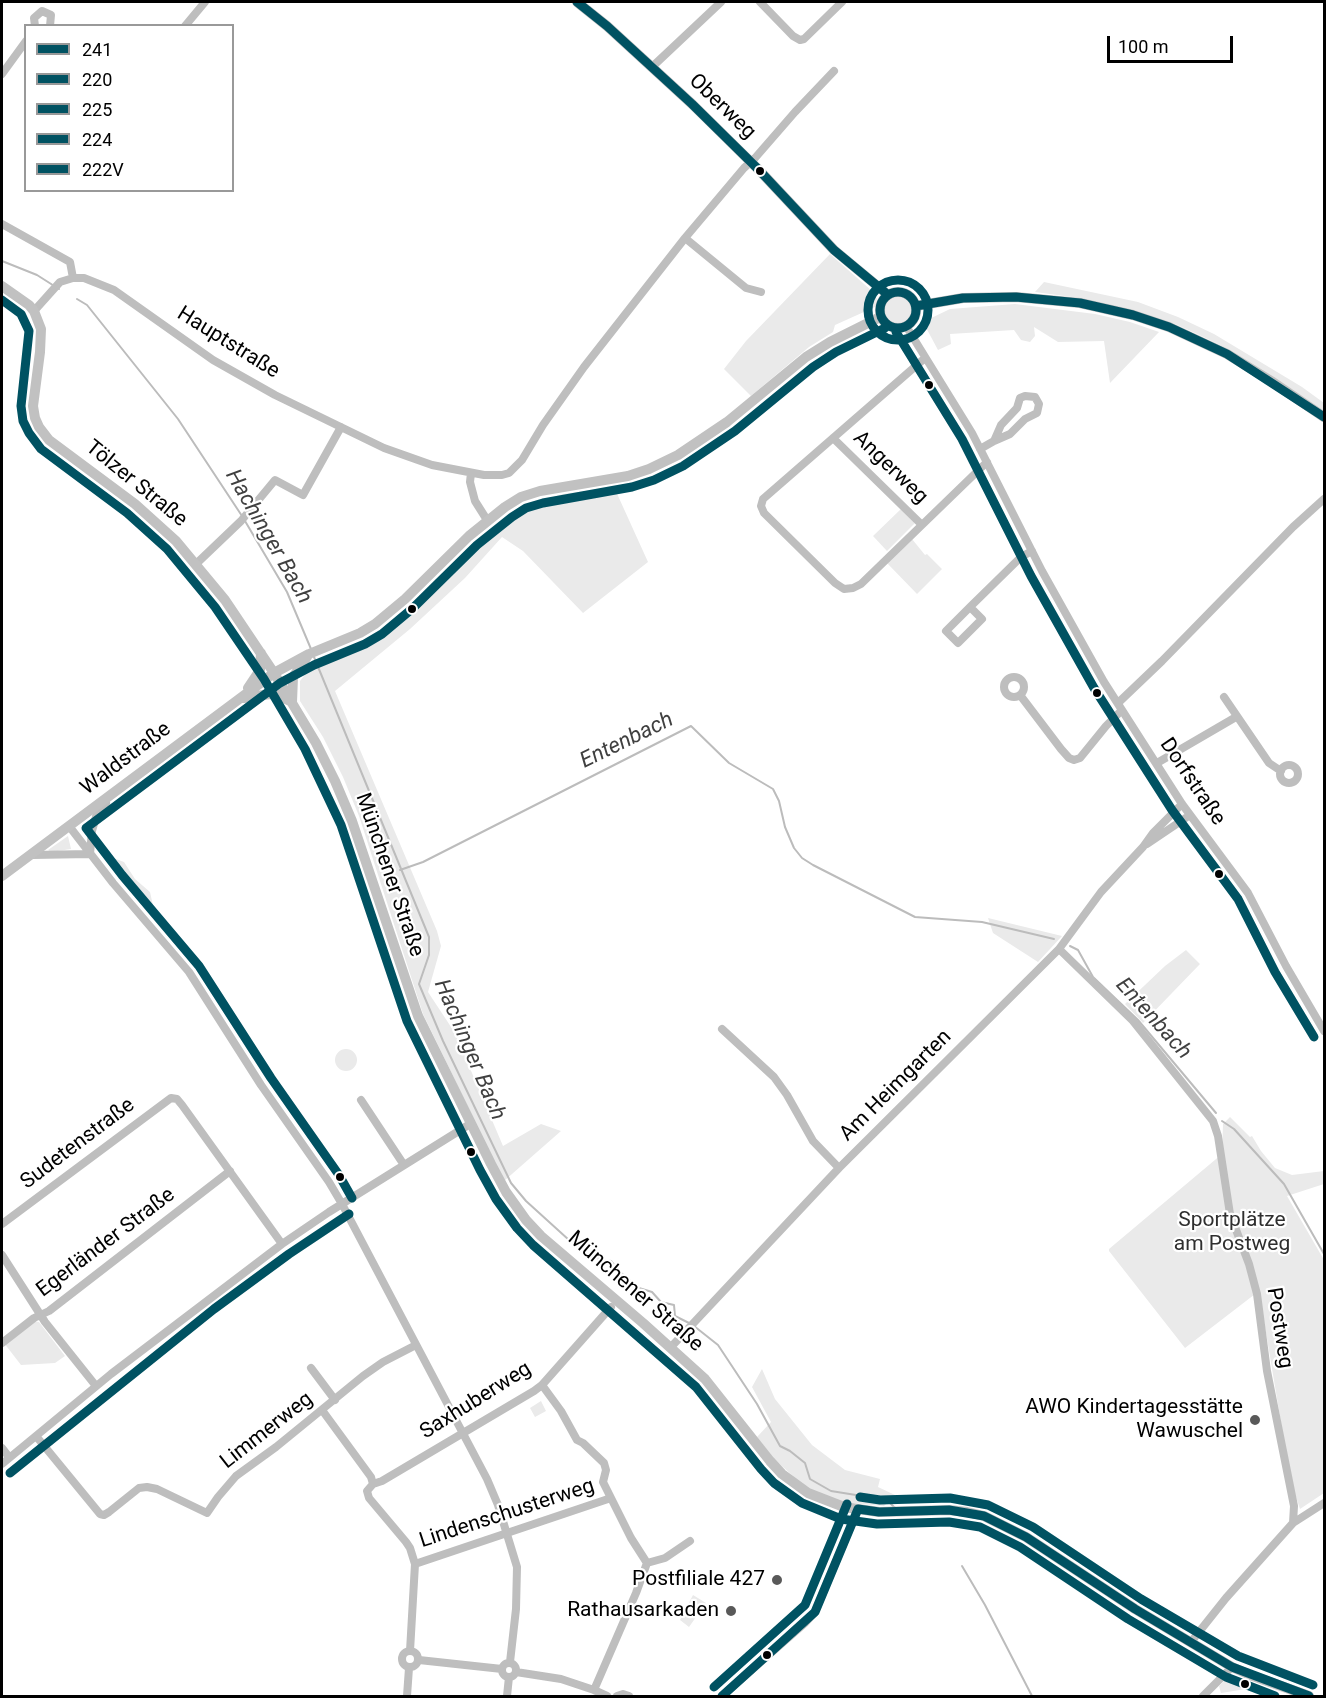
<!DOCTYPE html>
<meta charset="utf-8">
<style>
body{margin:0}
#map{position:relative;width:1326px;height:1698px;overflow:hidden;background:#fff;font-family:Roboto,sans-serif}
canvas{display:block}
.frame{position:absolute;inset:0;border:3px solid #000;pointer-events:none}
.legend{position:absolute;left:24px;top:24px;width:210px;height:168px;box-sizing:border-box;background:#fff;border:2px solid #999;margin:0;padding:8px 10px;list-style:none;font-size:18px;color:#000}
.legend li{display:flex;align-items:center;gap:12px;height:30px}
.legend b{width:30px;border:2px solid #999}
.scale{position:absolute;left:1107px;top:36px;width:126px;height:27px;box-sizing:border-box;border:3px solid #000;border-top:0;padding-left:8px;font-size:18px;line-height:21px;white-space:nowrap;color:#000;-webkit-text-stroke:4px #fff;paint-order:stroke}
</style>
<div id="map">
<canvas width="1326" height="1698"></canvas>
<div class="frame"></div>
<ul class="legend">
<li><b style="height:8px;background:#005262"></b>241</li>
<li><b style="height:8px;background:#005262"></b>220</li>
<li><b style="height:8px;background:#005262"></b>225</li>
<li><b style="height:8px;background:#005262"></b>224</li>
<li><b style="height:8px;background:#005262"></b>222V</li>
</ul>
<div class="scale">100 m</div>
</div>
<script>
const context = document.querySelector('canvas').getContext('2d');
context.lineJoin = 'round';
function fillPath(path, color) {
  context.fillStyle = color;
  context.fill(path, 'evenodd');
}
function shape(rows) {
  const path = new Path2D();
  for (const r of rows) {
    if (r.length === 3) {
      path.moveTo(r[0] + r[2], r[1]);
      path.arc(r[0], r[1], r[2], 0, 2 * Math.PI);
      continue;
    }
    path.moveTo(r[0], r[1]);
    for (let i = 2; i < r.length; i += 2) path.lineTo(r[i], r[i + 1]);
  }
  return path;
}
function stroke(path, color, width, dash) {
  context.strokeStyle = color;
  context.lineWidth = width;
  context.lineCap = dash ? 'butt' : 'round';
  context.setLineDash(dash || []);
  context.stroke(path);
}
function drawText(font, color, halo, rows, align = 'center') {
  context.font = font + ' Roboto,sans-serif';
  context.lineWidth = 4.5;
  context.setLineDash([]);
  context.textBaseline = 'middle';
  context.strokeStyle = halo;
  context.fillStyle = color;
  for (const [text, x, y, turn = 0] of rows) {
    context.save();
    context.translate(x, y);
    context.rotate((+turn || 0) * Math.PI / 180);
    context.textAlign = isNaN(turn) ? turn : align;
    if (halo) context.strokeText(text, 0, 0);
    context.fillText(text, 0, 0);
    context.restore();
  }
}
fillPath(shape([
 [830,254,872,291,877,299,875,307,835,325,833,332,809,347,751,396,724,369,746,341],
 [1044,282,1138,302,1178,317,1214,334,1302,387,1324,403,1324,412,1220,345,1195,333,1175,324,1079,298,1035,292],
 [898,310,13],
 [1015,304,1095,314,1130,322,1159,332,1110,383,1104,341,1058,342,1034,327,1035,336,1030,342,1021,340,1014,330,950,334,951,344,938,350,923,322,950,309],
 [614,487,648,562,583,613,523,551,502,537,465,578,410,629,335,691,437,931,441,946,428,992,455,1033,503,1146,541,1124,561,1131,504,1181,423,1014,359,816,343,777,323,737,300,701,300,681,311,667,355,650,394,626,493,531,526,505,563,494],
 [901,509,915,523,887,551,873,536],
 [912,539,925,555,927,554,942,569,917,594,887,563],
 [68,836,71,849,51,852,48,850],
 [113,858,124,862,135,879,150,892,154,910,130,884],
 [988,918,1062,936,1038,962,993,933],
 [1186,950,1200,964,1143,1023,1125,1004,1165,966],
 [346,1060,11],
 [1230,1117,1250,1137,1252,1136,1261,1151,1275,1168,1292,1175,1324,1171,1324,1184,1287,1196,1324,1260,1324,1493,1300,1509,1291,1482,1259,1291,1185,1348,1109,1251,1109,1249,1222,1154,1223,1124],
 [34,1321,39,1322,65,1356,55,1363,21,1365,4,1343],
 [762,1369,775,1399,812,1445,845,1470,880,1479,878,1487,895,1495,884,1506,841,1502,822,1496,803,1485,774,1459,757,1437,771,1422,752,1387],
 [541,1401,546,1411,535,1417,530,1408],
 [693,1595,706,1603,689,1627,680,1620],
 [1236,1678,1249,1683,1246,1689,1221,1693,1219,1686,1224,1681]
]), '#eaeaea');
stroke(shape([
 [2,261,37,275,59,289],
 [77,299,87,305,178,419,242,516],
 [245,521,287,592,311,649],
 [314,657,429,937,429,955,419,984,443,1041,511,1183,526,1201,580,1250,590,1257,611,1261,620,1272,639,1288,652,1292,661,1302,674,1305,675,1316,689,1323],
 [400,870,423,862,691,726,729,763,773,789,779,801,785,827,794,848,802,858,813,865,915,917,982,922,1054,939],
 [1070,946,1078,950,1093,977,1138,1020,1216,1113],
 [1222,1121,1234,1129,1284,1184,1324,1254],
 [694,1326,718,1345,757,1404,780,1446,790,1451,805,1463,810,1479,831,1491,887,1500,895,1508],
 [962,1566,985,1605,1032,1696]
]), '#bcbcbc', 2);
stroke(shape([
 [760,2,793,36,800,40,804,39,842,2],
 [35,26,34,18,42,11,51,15,50,26],
 [185,26,205,2],
 [652,67,721,2],
 [2,74,26,41],
 [2,224,70,262,73,278],
 [685,238,746,288,761,292],
 [34,311,60,282,73,278,84,278,114,290,213,360,275,395,384,448,432,465,484,475,502,475,509,473,522,460,543,425,584,367,685,238,744,168,755,158,795,112,834,71],
 [906,326,972,433,1042,571,1104,682,1182,804,1248,893,1286,966,1324,1031],
 [925,358,763,499,761,506,764,513,835,583,844,589,853,588,861,584,987,462],
 [833,438,921,524],
 [980,449,994,441,1001,425,1017,408,1020,398,1025,396,1035,397,1039,404,1037,413,1025,419,1010,434,994,441],
 [471,473,470,482,475,501,487,520],
 [196,564,241,521,275,480,303,495,341,427],
 [970,607,982,619,958,643,946,631,971,606,1021,557,1032,551],
 [1014,687,10],
 [1020,695,1061,749,1069,758,1074,760,1080,758,1106,726,1122,710],
 [1224,697,1269,763,1281,771],
 [1118,703,1162,661,1293,527,1324,499],
 [1157,763,1236,717],
 [1289,774,9],
 [69,826,113,883,189,972,261,1085,329,1182,342,1204,487,1479,498,1505,517,1567,516,1609,510,1662],
 [1147,844,1190,815],
 [90,854,92,831,97,813,106,803],
 [32,855,90,854],
 [1059,949,1133,1021,1213,1121,1218,1136,1230,1214,1249,1264,1257,1294,1267,1371,1294,1506,1293,1523,1226,1598,1191,1642],
 [722,1029,774,1077,787,1095,813,1141,839,1168],
 [361,1100,404,1165],
 [2,1224,171,1098,177,1099,182,1105,282,1244],
 [2,1255,45,1322,96,1386],
 [2,1343,34,1318,49,1311,230,1171],
 [671,1347,839,1168,1059,949,1101,892,1143,847,1153,833,1182,804],
 [311,1368,335,1400],
 [542,1385,561,1411,577,1440,583,1443,604,1463,606,1470,603,1482,631,1538,647,1563,636,1593,594,1690],
 [322,1410,371,1477,373,1484,367,1491,369,1498,406,1542,410,1548,415,1564,410,1651],
 [36,1436,100,1514,104,1515,109,1512,139,1488,147,1487,157,1489,207,1513,218,1497,236,1476,276,1447,363,1376,383,1362,416,1345],
 [2,1448,9,1457],
 [2,1464,111,1374,282,1244,329,1212,470,1124],
 [373,1484,382,1481,534,1391,542,1385,611,1307],
 [1293,1523,1324,1503],
 [647,1563,665,1558,690,1541],
 [415,1564,611,1498],
 [410,1659,8],
 [419,1660,502,1669],
 [509,1670,7],
 [516,1672,561,1679,594,1690,607,1696],
 [407,1696,409,1668],
 [507,1696,509,1677],
 [617,1696,623,1694,629,1696],
 [722,1696,805,1623,815,1612,858,1509],
 [1203,1696,1232,1667]
]), '#bebebe', 8);
stroke(shape([
 [577,2,607,26,692,104,759,170,834,250,887,294],
 [2,286,29,305,34,311,41,329,40,352,33,406,35,418,39,427,49,440,135,504,176,541,225,600,274,673,316,743,335,781,352,821,418,1016,491,1164,506,1192,526,1220,541,1236,643,1323,705,1379,770,1461,782,1474,808,1493,844,1507,879,1512,949,1510,967,1512,984,1516,1026,1537,1135,1609,1232,1667,1250,1675,1309,1696],
 [898,310,18],
 [916,306,963,298,1016,297,1080,303,1133,315,1169,327,1227,354,1271,381,1324,417],
 [248,688,260,670,261,653],
 [244,698,270,694,278,695,292,702],
 [292,702,293,677,307,657],
 [2,876,274,673,309,654,360,633,375,624,405,599,469,536,505,507,521,497,540,491,628,476,649,469,678,455,727,422,806,357,830,342,880,317]
]), '#c1c1c1', 10);
stroke(shape([
 [858,1509,879,1512,949,1510,984,1516,1026,1537,1135,1609,1232,1667,1309,1696],
 [722,1696,815,1612,858,1509]
]), '#005262', 9);
stroke(shape([
 [577,2,607,26,692,104,759,170,834,250,887,294],
 [898,310,18],
 [916,306,963,298,1016,297,1080,303,1133,315,1169,327,1227,354,1324,417]
]), '#005262', 9);
stroke(shape([
 [898,310,30],
 [896,332,962,439,1031,576,1094,688,1172,810,1238,899,1275,972,1314,1037],
 [352,1198,339,1175,271,1078,199,966,122,875,86,828,280,683,314,665,365,644,382,634,413,608,477,545,512,517,526,508,543,503,632,487,654,480,683,466,735,431,813,367,836,352,885,328],
 [10,1473,214,1309,289,1254,349,1214]
]), '#005262', 9);
stroke(shape([
 [2,300,21,314,29,331,21,406,23,421,29,433,41,449,127,513,167,549,215,607,264,679,305,749,341,825,407,1021,480,1170,496,1199,517,1228,533,1245,696,1387,761,1469,774,1483,802,1503,841,1519,877,1524,949,1522,980,1527,1020,1547,1128,1619,1226,1677,1275,1696]
]), '#005262', 9);
stroke(shape([
 [860,1497,880,1500,950,1498,988,1505,1033,1527,1141,1599,1238,1656,1313,1685],
 [714,1687,805,1605,847,1504]
]), '#005262', 9);
for (const [x, y, r, color] of [
 [760,171,5,"#000"],
 [929,385,5,"#000"],
 [412,609,5,"#000"],
 [1097,693,5,"#000"],
 [1219,874,5,"#000"],
 [471,1152,5,"#000"],
 [340,1177,5,"#000"],
 [1255,1420,6,"#595959"],
 [777,1580,6,"#595959"],
 [731,1611,6,"#595959"],
 [767,1655,5,"#000"],
 [1245,1684,5,"#000"]
]) {
  const dot = new Path2D();
  dot.arc(x, y, r, 0, 2 * Math.PI);
  context.fillStyle = color;
  context.fill(dot);
  stroke(dot, '#fff', 2);
}
drawText('21px', '#000', '#fff', [
 ["Oberweg",722,107,44],
 ["Hauptstraße",228,343,32],
 ["Angerweg",890,468,44],
 ["Tölzer Straße",136,484,39],
 ["Waldstraße",126,759,-37],
 ["Dorfstraße",1192,782,56],
 ["Münchener Straße",389,875,71],
 ["Am Heimgarten",896,1086,-45],
 ["Sudetenstraße",78,1144,-37],
 ["Egerländer Straße",106,1243,-37],
 ["Münchener Straße",635,1292,41],
 ["Postweg",1279,1328,81],
 ["Saxhuberweg",476,1401,-32],
 ["Limmerweg",267,1431,-38],
 ["Lindenschusterweg",507,1514,-18]
]);
drawText('21px', '#2f2f2f', '#fff', [
 ["Sportplätze",1232,1221],
 ["am Postweg",1232,1245]
]);
drawText('21px', '#000', '#fff', [
 ["AWO Kindertagesstätte",1243,1408],
 ["Wawuschel",1243,1432],
 ["Postfiliale 427",765,1580],
 ["Rathausarkaden",719,1611]
], 'right');
drawText('italic 22px', '#404040', '#fff', [
 ["Hachinger Bach",268,537,60],
 ["Entenbach",627,741,-26],
 ["Entenbach",1153,1019,48],
 ["Hachinger Bach",469,1050,67]
]);
</script>
